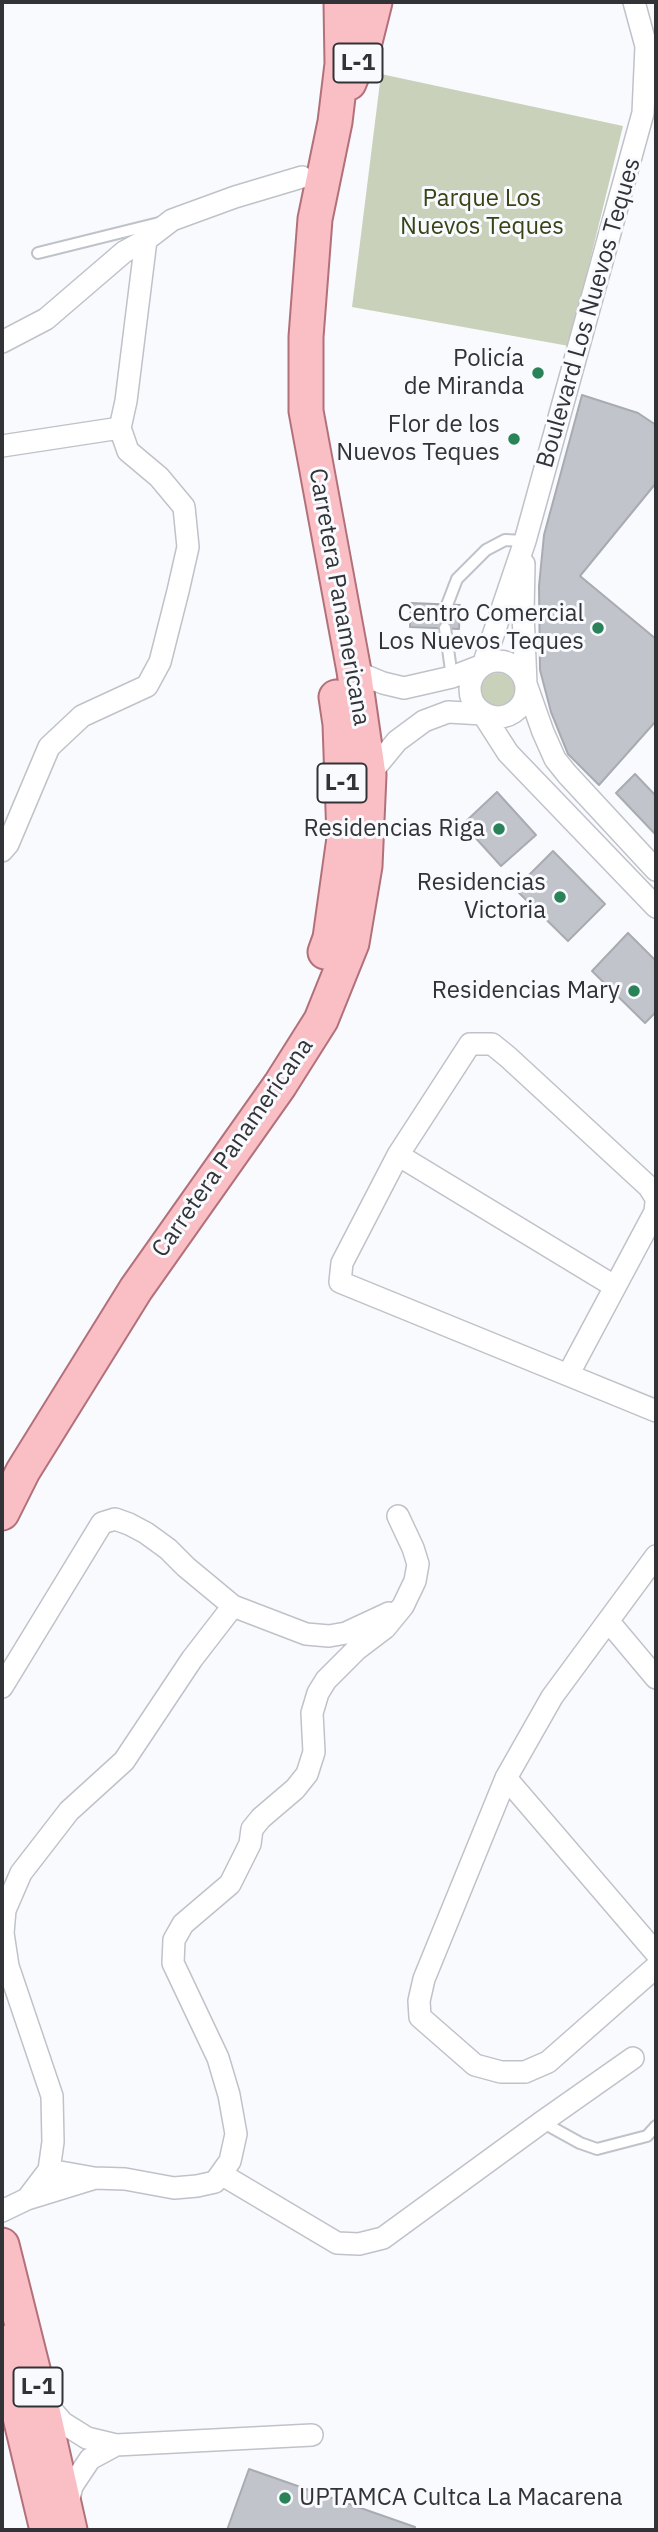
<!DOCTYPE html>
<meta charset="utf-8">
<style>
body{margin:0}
#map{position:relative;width:658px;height:2532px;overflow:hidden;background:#f8fafe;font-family:"IBM Plex Sans",sans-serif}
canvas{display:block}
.frame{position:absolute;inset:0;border:4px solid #323336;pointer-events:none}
</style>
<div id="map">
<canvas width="658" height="2532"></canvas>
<div class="frame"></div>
</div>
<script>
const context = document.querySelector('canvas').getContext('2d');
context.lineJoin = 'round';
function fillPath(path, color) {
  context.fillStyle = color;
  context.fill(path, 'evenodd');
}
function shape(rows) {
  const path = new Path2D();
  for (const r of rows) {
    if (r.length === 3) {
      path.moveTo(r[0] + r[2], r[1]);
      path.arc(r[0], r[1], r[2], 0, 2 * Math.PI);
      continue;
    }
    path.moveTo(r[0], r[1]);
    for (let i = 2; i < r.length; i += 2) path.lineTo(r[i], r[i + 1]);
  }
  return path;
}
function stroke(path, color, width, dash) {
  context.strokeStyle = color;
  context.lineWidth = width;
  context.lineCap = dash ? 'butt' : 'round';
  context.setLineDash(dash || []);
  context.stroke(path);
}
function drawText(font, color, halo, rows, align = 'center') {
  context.font = font + ' "IBM Plex Sans",sans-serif';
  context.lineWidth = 6;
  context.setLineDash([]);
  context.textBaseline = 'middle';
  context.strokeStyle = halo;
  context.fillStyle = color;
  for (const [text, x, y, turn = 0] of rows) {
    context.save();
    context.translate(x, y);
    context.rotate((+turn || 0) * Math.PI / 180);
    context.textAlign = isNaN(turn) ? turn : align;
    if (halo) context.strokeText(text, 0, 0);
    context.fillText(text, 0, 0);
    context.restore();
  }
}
fillPath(shape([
 [381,74,623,126,569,346,352,307],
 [498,690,17]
]), '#c9d1bb');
const building = shape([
 [582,395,638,413,656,425,656,721,599,785,568,754,551,712,540,670,539,586,544,535,582,395],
 [656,483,656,639,580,576,656,483],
 [411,603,460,605,459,629,410,627,411,603],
 [635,774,656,796,656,835,616,793,635,774],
 [497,792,536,835,501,866,463,824,497,792],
 [553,851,605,904,568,941,515,889,553,851],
 [628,933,656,961,656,1012,645,1023,592,971,628,933],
 [249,2469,415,2527,414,2530,227,2530,249,2469]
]);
fillPath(building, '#c1c4ca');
stroke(building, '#a9abb2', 2);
const lane = shape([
 [38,253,159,223],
 [447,605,457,579,486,550,505,540,525,541],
 [445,628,452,677],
 [542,2122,580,2143,597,2149,647,2136,656,2126]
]);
const street = shape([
 [2,342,46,319,124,252,146,240],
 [2,446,120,428],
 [524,564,523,613,526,684,543,732,555,759,567,774,656,870],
 [498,689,28],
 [354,671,383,683,404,688,452,677,483,665,525,541,643,113,646,46,634,2],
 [369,775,397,741,424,721,448,712,483,714,508,753,656,907],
 [2,851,8,844,49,747,82,716,147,686,160,662,178,591,188,547,184,507,159,477,128,451,120,428,126,401,146,240,172,220,235,197,302,177],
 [398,1155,614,1286],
 [656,1198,649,1187,508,1057,492,1044,470,1044,398,1155,342,1263,340,1282,568,1375,655,1212,656,1202],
 [568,1375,656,1411],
 [656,1556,552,1697,506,1778,424,1979,419,2001,420,2017,475,2065,501,2072,525,2072,548,2062,656,1967],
 [609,1622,656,1678],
 [2,1687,102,1523,115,1519,129,1524,146,1533,168,1549,186,1567,233,1606],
 [506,1778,656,1953],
 [49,2170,94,2178,125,2179,174,2188,197,2186,215,2182,230,2161,236,2134,229,2095,218,2058,173,1963,174,1940,183,1924,230,1884,250,1844,252,1829,261,1818,295,1789,307,1774,314,1752,312,1713,318,1693,326,1680,356,1650,385,1628,403,1606,415,1581,418,1564,413,1548,398,1516],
 [221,2174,337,2243,359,2244,383,2238,542,2122,633,2058],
 [27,2199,49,2170,53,2142,52,2096,8,1966,3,1933,5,1910,21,1873,69,1811,124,1761,192,1659,233,1606,306,1634,329,1636,346,1633,389,1613],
 [2,2211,27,2199,92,2179],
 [44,2401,63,2423,87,2438,116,2445,312,2435],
 [67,2508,72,2486,90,2459,116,2445]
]);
const primary = shape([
 [349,83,364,46,375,2],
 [325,952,330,938,344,838,340,724,336,697],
 [2,1513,23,1471,136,1289,280,1085,321,1020,352,943,365,866,369,775,354,671,306,411,306,337,315,219,335,122,342,64,341,2],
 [2,2245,40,2397,70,2530],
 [2,2342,47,2530]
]);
stroke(lane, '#bfc2c8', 14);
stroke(street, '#bfc2c8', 24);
stroke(primary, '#b2717a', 37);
stroke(lane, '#fff', 10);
stroke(street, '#fff', 21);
stroke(primary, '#fabec5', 33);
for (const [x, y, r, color] of [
 [538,373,7,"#2a8358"],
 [514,439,7,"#2a8358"],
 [598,628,7,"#2a8358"],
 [499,829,7,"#2a8358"],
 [560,897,7,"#2a8358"],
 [634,991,7,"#2a8358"],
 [285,2498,7,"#2a8358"]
]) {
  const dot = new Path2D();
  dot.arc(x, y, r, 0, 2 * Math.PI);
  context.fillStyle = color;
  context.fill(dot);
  stroke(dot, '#f8fafe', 2.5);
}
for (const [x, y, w] of [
 [358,63,49],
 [342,783,49],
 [38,2387,49]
]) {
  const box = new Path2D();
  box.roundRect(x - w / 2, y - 19.5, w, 39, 5);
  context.fillStyle = '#f8fafe';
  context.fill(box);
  stroke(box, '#323336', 2);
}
drawText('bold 23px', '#323336', null, [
 ["L-1",358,63],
 ["L-1",342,783],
 ["L-1",38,2387]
]);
drawText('24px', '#384416', '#f8fafe', [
 ["Parque Los",482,199],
 ["Nuevos Teques",482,227]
]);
drawText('24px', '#323336', '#f8fafe', [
 ["Boulevard Los Nuevos Teques",589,313,-74],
 ["Carretera Panamericana",339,597,80],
 ["Carretera Panamericana",233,1148,-55]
]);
drawText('24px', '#323336', '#f8fafe', [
 ["Policía",524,359],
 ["de Miranda",524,387],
 ["Flor de los",500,425],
 ["Nuevos Teques",500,453],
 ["Centro Comercial",584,614],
 ["Los Nuevos Teques",584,642],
 ["Residencias Riga",485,829],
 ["Residencias",546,883],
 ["Victoria",546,911],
 ["Residencias Mary",620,991],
 ["UPTAMCA Cultca La Macarena",299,2498,"left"]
], 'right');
</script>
